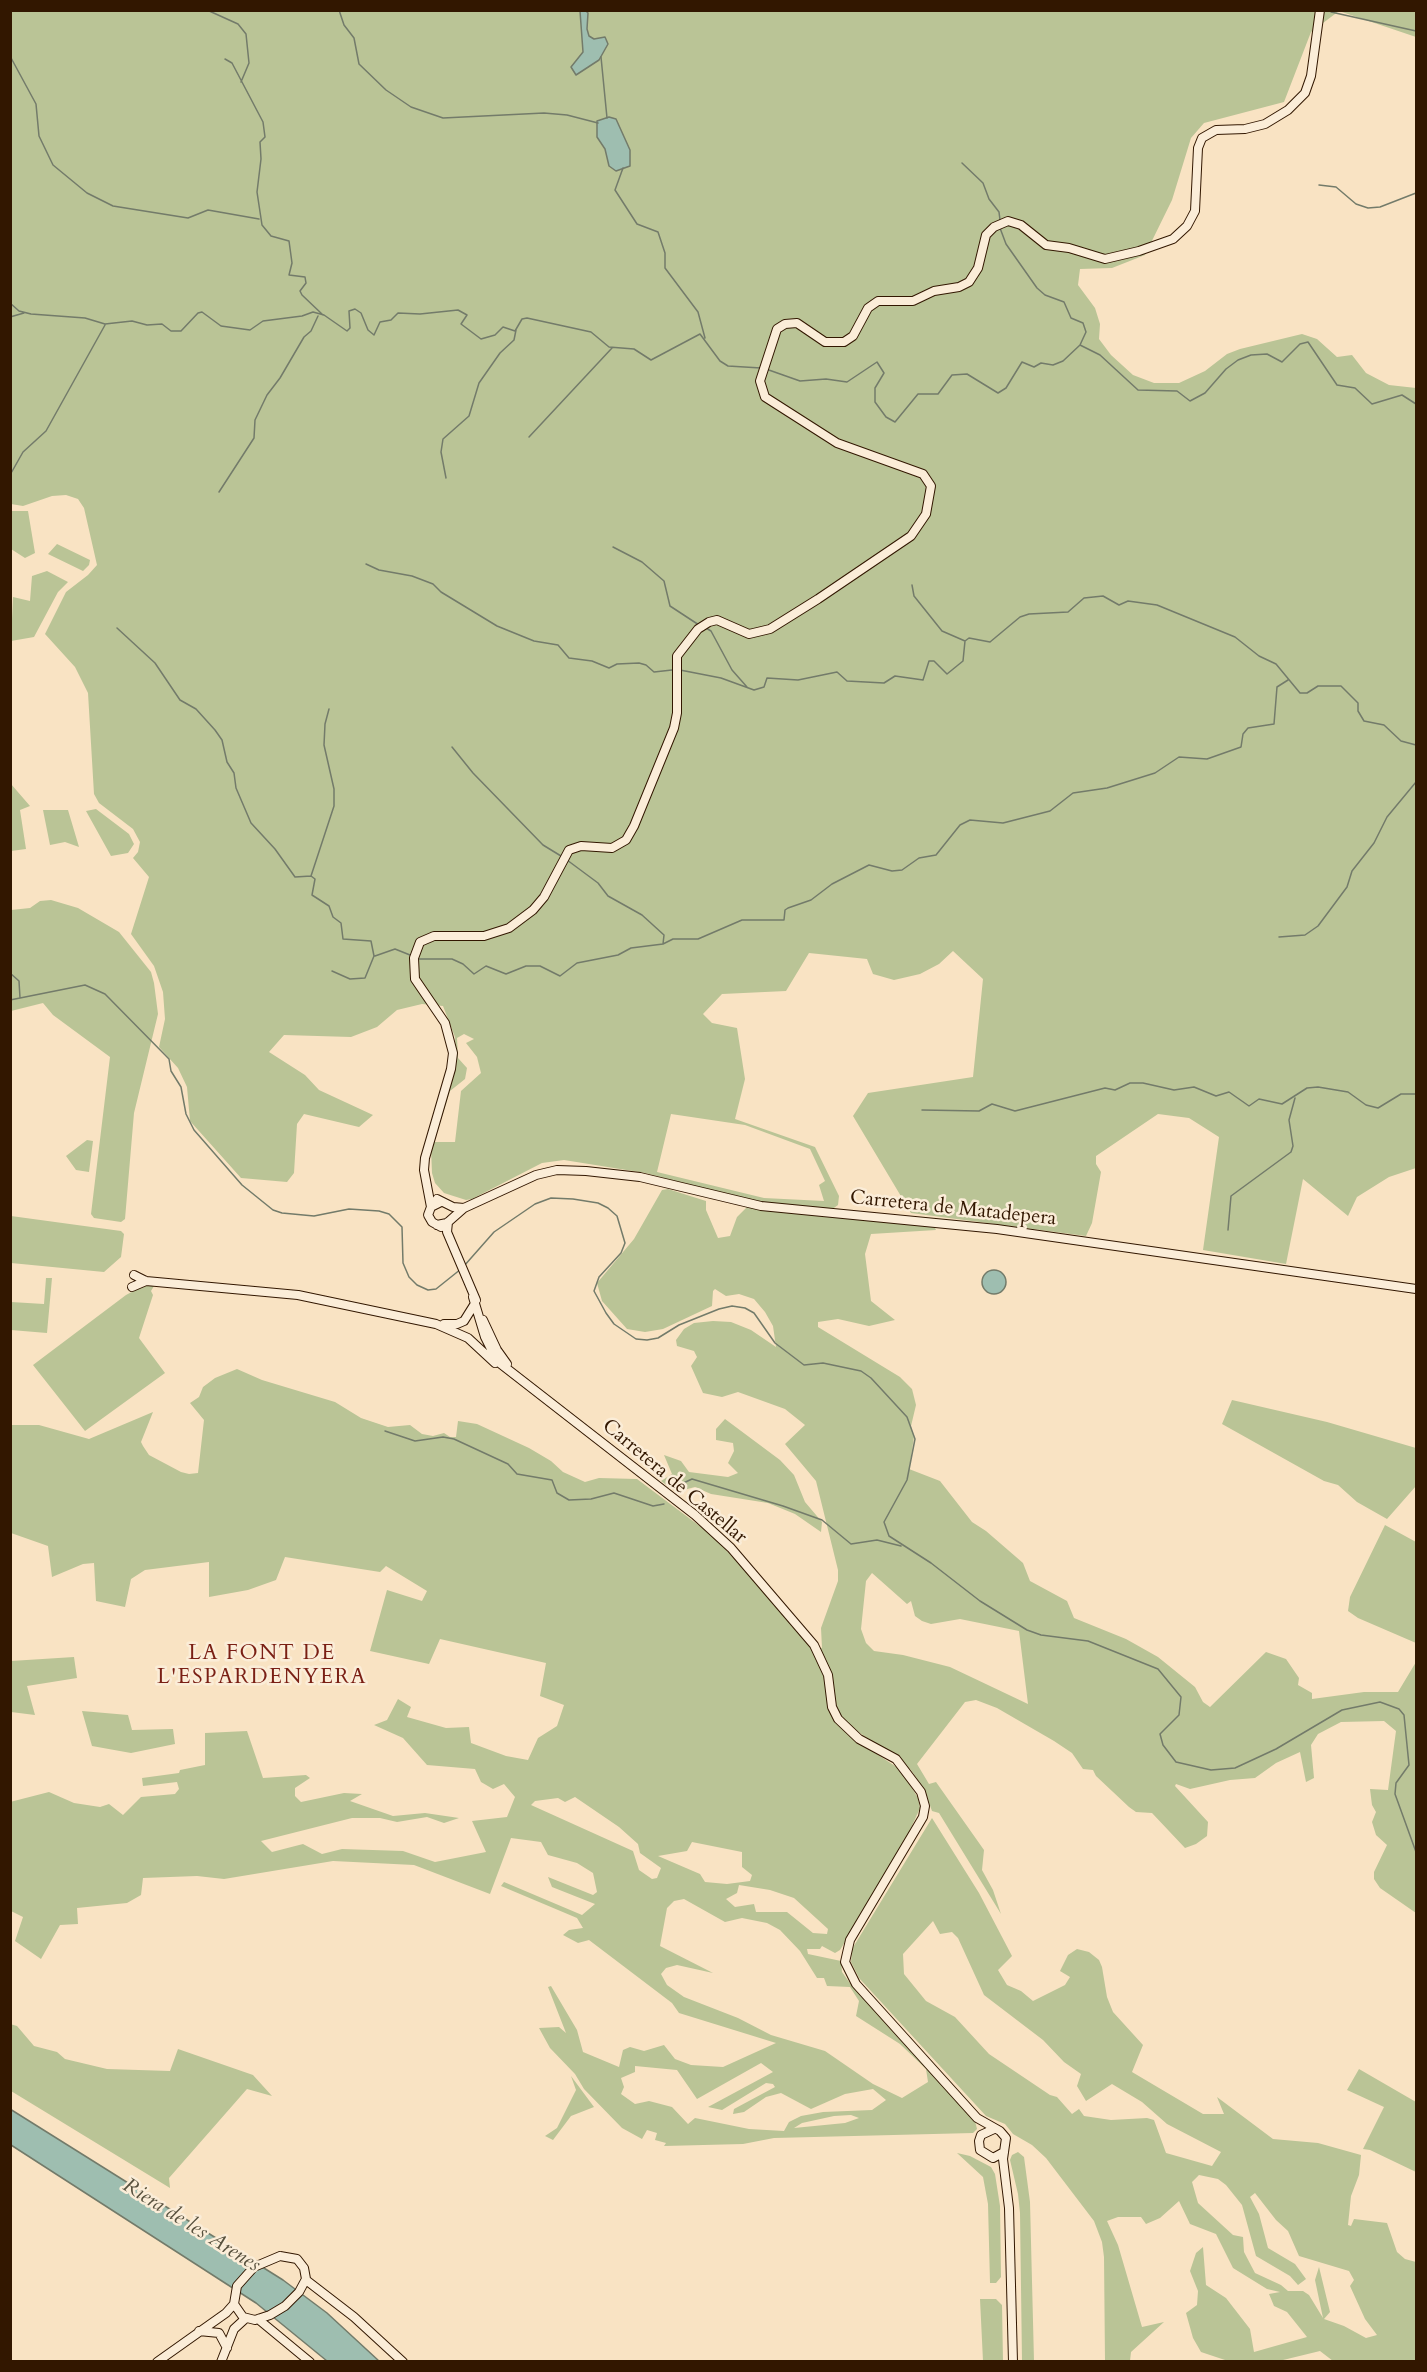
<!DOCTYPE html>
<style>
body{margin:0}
#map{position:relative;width:1427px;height:2372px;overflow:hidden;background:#f9e3c3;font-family:Cardo,serif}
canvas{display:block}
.frame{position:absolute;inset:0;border:12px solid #321700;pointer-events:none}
</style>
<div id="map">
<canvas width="1427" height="2372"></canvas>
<div class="frame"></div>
</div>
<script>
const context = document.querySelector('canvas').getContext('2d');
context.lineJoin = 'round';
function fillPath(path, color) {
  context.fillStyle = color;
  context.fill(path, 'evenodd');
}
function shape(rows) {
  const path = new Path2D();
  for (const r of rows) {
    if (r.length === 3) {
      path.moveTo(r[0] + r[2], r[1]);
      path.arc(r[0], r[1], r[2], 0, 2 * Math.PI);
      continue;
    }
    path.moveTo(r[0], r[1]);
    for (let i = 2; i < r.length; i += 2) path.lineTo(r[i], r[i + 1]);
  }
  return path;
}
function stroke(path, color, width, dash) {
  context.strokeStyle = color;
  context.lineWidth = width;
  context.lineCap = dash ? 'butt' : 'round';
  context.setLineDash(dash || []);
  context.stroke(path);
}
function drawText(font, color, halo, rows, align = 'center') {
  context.font = font + ' Cardo,serif';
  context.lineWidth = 5;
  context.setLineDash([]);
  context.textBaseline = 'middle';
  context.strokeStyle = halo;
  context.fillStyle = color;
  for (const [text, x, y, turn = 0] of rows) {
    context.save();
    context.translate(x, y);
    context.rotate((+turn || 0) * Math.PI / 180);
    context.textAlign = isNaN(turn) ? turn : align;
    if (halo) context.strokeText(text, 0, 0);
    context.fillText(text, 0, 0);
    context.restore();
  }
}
fillPath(shape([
 [10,11,1416,11,1416,37,1339,11,1311,32,1284,102,1204,123,1191,138,1172,200,1145,255,1112,268,1080,269,1078,285,1095,308,1100,324,1099,339,1111,355,1133,375,1154,383,1179,383,1205,371,1227,354,1240,349,1302,334,1317,339,1337,357,1352,355,1366,373,1389,385,1416,388,1416,1168,1389,1177,1357,1197,1348,1216,1303,1179,1286,1264,1203,1250,1219,1137,1189,1118,1158,1114,1096,1156,1096,1164,1101,1172,1092,1223,1086,1236,911,1213,853,1116,868,1093,973,1077,983,979,953,951,939,964,920,974,894,980,873,974,867,959,809,953,786,991,722,994,703,1014,712,1023,737,1028,745,1079,735,1119,815,1147,839,1196,838,1205,831,1210,760,1203,645,1173,564,1160,542,1163,472,1199,466,1200,444,1193,435,1183,432,1173,431,1149,456,1060,455,1037,443,1006,422,1004,397,1010,377,1027,351,1037,284,1035,269,1052,305,1075,319,1090,373,1115,359,1127,304,1114,297,1124,294,1173,287,1182,241,1178,190,1121,187,1087,178,1068,159,1047,165,1019,163,992,154,966,131,934,149,877,133,858,138,852,140,842,133,829,99,803,94,794,88,693,75,667,45,634,66,592,88,575,97,565,84,508,78,499,66,495,52,496,23,506,11,504],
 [464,1034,474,1039,466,1043,477,1057,481,1073,461,1091,455,1142,434,1142,450,1091,465,1079,467,1068,458,1058,457,1038],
 [671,1114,745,1125,810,1149,825,1181,819,1185,824,1201,764,1198,657,1172],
 [11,511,28,511,35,553,25,558,11,549],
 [57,544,90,560,89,565,83,571,48,554],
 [47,571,68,582,58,592,34,637,11,641,13,597,30,601,32,576],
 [11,784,30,806,20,810,26,849,11,851],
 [96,809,129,834,134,844,128,853,111,856,86,811],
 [43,810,68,810,79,847,65,842,50,845],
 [51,900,78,908,119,932,151,972,154,983,158,1014,134,1113,125,1219,121,1222,94,1218,91,1214,110,1057,53,1015,43,1003,11,1011,11,910,30,908,40,901],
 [87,1140,93,1141,89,1172,76,1170,66,1156],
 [668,1189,706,1201,706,1210,718,1238,730,1236,737,1217,747,1207,933,1224,936,1230,871,1234,865,1254,871,1301,895,1320,869,1326,838,1319,818,1322,818,1327,900,1377,912,1389,916,1405,911,1426,914,1437,909,1469,940,1481,972,1522,986,1531,1023,1563,1030,1581,1067,1601,1074,1618,1126,1639,1158,1657,1195,1687,1203,1702,1210,1707,1266,1652,1286,1659,1299,1678,1298,1685,1312,1693,1312,1699,1364,1692,1398,1692,1416,1662,1416,1913,1380,1888,1374,1879,1374,1872,1387,1845,1376,1835,1372,1822,1376,1812,1372,1805,1370,1789,1388,1790,1396,1731,1384,1721,1341,1722,1318,1734,1311,1745,1314,1778,1306,1782,1300,1752,1276,1763,1255,1778,1230,1780,1190,1789,1176,1784,1175,1786,1208,1822,1207,1836,1196,1844,1185,1848,1152,1813,1136,1812,1129,1807,1096,1776,1093,1770,1083,1769,1072,1753,1054,1741,997,1708,976,1700,965,1702,917,1764,929,1784,936,1782,984,1850,982,1870,993,1890,1001,1914,939,1813,932,1811,924,1789,911,1770,842,1720,837,1710,832,1680,826,1682,829,1708,836,1722,848,1735,901,1770,918,1798,920,1808,901,1850,840,1950,835,1953,822,1946,820,1949,807,1949,808,1954,841,1961,842,1972,852,1986,975,2121,977,2129,973,2133,774,2138,743,2144,664,2146,666,2143,655,2140,657,2133,647,2130,642,2139,622,2128,584,2089,575,2074,550,2048,539,2028,559,2027,566,2033,548,1987,551,1986,577,2030,583,2052,619,2067,623,2050,630,2047,644,2051,664,2045,675,2059,691,2065,723,2067,776,2043,679,2013,672,2003,589,1940,578,1943,563,1935,569,1930,583,1928,577,1918,501,1886,504,1882,582,1915,595,1904,552,1887,548,1877,593,1895,597,1892,593,1873,577,1863,548,1855,541,1842,511,1838,490,1894,414,1865,333,1861,224,1879,197,1876,143,1878,141,1895,127,1903,77,1908,78,1924,60,1925,41,1959,15,1941,23,1917,11,1911,10,1802,49,1792,74,1803,100,1807,109,1804,123,1815,141,1797,175,1794,179,1789,177,1782,143,1786,142,1778,179,1773,180,1770,205,1765,205,1733,247,1731,263,1778,306,1775,310,1778,295,1788,295,1796,301,1802,344,1793,362,1794,350,1801,393,1816,425,1813,459,1818,444,1823,427,1817,397,1822,380,1818,352,1818,261,1841,272,1852,303,1844,322,1854,342,1849,403,1851,435,1862,486,1852,472,1821,507,1817,515,1797,504,1784,493,1789,481,1782,475,1769,427,1765,403,1738,374,1725,387,1720,398,1699,411,1707,407,1717,446,1728,469,1727,471,1743,506,1756,528,1760,538,1738,557,1726,564,1705,540,1696,546,1663,440,1639,429,1664,370,1651,387,1590,422,1601,427,1591,386,1566,380,1572,285,1557,276,1580,248,1590,209,1597,209,1562,145,1570,131,1579,125,1607,96,1601,94,1563,83,1564,52,1577,48,1546,11,1533,11,1425,39,1425,89,1439,153,1412,141,1442,143,1446,149,1455,181,1472,189,1474,198,1473,204,1420,190,1403,199,1397,203,1387,215,1378,237,1369,262,1380,335,1402,361,1418,388,1427,410,1425,422,1434,433,1436,444,1433,450,1437,456,1437,458,1421,477,1424,529,1448,551,1461,563,1472,585,1482,599,1478,637,1479,709,1533,756,1580,815,1648,822,1648,821,1628,838,1581,838,1570,816,1481,785,1444,805,1425,785,1409,738,1392,722,1397,703,1393,691,1366,697,1357,694,1351,677,1346,676,1340,684,1329,694,1323,713,1321,731,1322,751,1330,776,1347,773,1326,765,1312,754,1299,739,1294,726,1296,715,1289,713,1291,712,1306,663,1329,645,1332,627,1329,602,1301,597,1283,634,1239,662,1190],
 [872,1573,907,1604,911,1601,915,1616,922,1621,931,1624,960,1619,1019,1631,1028,1704,950,1667,903,1655,874,1651,866,1643,861,1629,866,1581],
 [575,1797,619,1827,638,1844,640,1853,661,1868,657,1878,652,1879,639,1870,633,1851,531,1805,535,1801,558,1798,565,1802],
 [692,1842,742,1852,742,1867,752,1875,750,1881,727,1884,705,1882,700,1874,658,1856,687,1851],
 [739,1885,770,1890,794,1898,828,1929,827,1934,813,1933,787,1912,756,1912,754,1904,735,1907,726,1899,737,1893],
 [684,1899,725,1922,742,1918,767,1923,780,1930,800,1951,817,1978,824,1978,827,1986,850,1987,859,2001,856,2016,900,2044,926,2069,928,2082,902,2098,873,2084,825,2051,771,2035,738,2018,684,1997,667,1985,661,1974,666,1968,677,1965,713,1973,660,1946,667,1908,674,1901],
 [761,2063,773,2072,708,2107,722,2110,766,2083,773,2084,775,2087,734,2109,733,2114,744,2112,766,2097,781,2093,811,2109,845,2094,873,2089,886,2100,872,2110,823,2112,801,2116,789,2122,784,2131,749,2129,695,2118,688,2124,672,2107,649,2101,635,2104,621,2094,624,2087,621,2078,635,2072,635,2066,677,2070,697,2099],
 [851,2115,859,2118,845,2123,794,2128,802,2123,834,2116],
 [11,1216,121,1231,124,1234,121,1257,104,1272,11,1263],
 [46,1278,52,1278,47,1333,11,1330,11,1302,44,1304],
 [145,1285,154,1286,151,1291,153,1295,139,1338,165,1373,85,1431,33,1365,126,1295],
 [1232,1400,1327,1422,1416,1448,1416,1486,1387,1519,1357,1502,1338,1485,1324,1481,1222,1424],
 [725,1419,780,1460,794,1475,805,1502,822,1522,821,1532,795,1514,768,1503,711,1494,695,1487,676,1492,661,1481,672,1474,664,1455,681,1461,689,1472,728,1477,738,1473,728,1463,734,1451,733,1443,716,1440,716,1429],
 [1385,1525,1416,1542,1416,1643,1358,1618,1348,1611,1350,1597],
 [74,1657,77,1678,27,1686,35,1715,11,1712,11,1661],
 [82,1711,128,1715,132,1730,173,1729,175,1744,131,1753,92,1746],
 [932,1818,979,1893,1012,1956,998,1970,1007,1985,1021,1991,1033,2001,1065,1985,1070,1977,1060,1971,1068,1955,1077,1949,1089,1952,1099,1960,1102,1967,1107,1997,1113,2012,1143,2045,1132,2072,1203,2114,1224,2114,1217,2097,1273,2139,1318,2143,1361,2155,1359,2175,1351,2196,1348,2225,1351,2226,1354,2219,1387,2223,1397,2252,1405,2259,1416,2262,1416,2361,1333,2361,1320,2351,1279,2361,1231,2362,1201,2352,1193,2338,1186,2313,1197,2305,1198,2291,1190,2271,1196,2253,1203,2247,1206,2285,1226,2298,1250,2329,1254,2352,1307,2337,1287,2312,1274,2306,1269,2294,1280,2292,1267,2289,1233,2268,1216,2234,1190,2224,1179,2201,1160,2218,1146,2224,1141,2217,1118,2217,1107,2221,1118,2245,1142,2327,1164,2322,1131,2352,1130,2361,1105,2361,1104,2257,1102,2242,1094,2221,1046,2158,1032,2145,1013,2134,1005,2124,986,2116,859,1978,851,1962,852,1949],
 [933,1921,940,1934,952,1932,958,1938,984,1995,1043,2040,1064,2062,1081,2074,1077,2086,1086,2101,1112,2084,1142,2102,1167,2124,1221,2152,1212,2166,1166,2153,1154,2120,1147,2118,1111,2120,1084,2116,1079,2109,1072,2114,1057,2097,1050,2095,989,2054,955,2017,926,2001,904,1974,903,1954],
 [1199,2175,1218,2179,1226,2185,1242,2205,1256,2256,1290,2276,1298,2285,1306,2279,1295,2264,1268,2248,1259,2214,1250,2197,1255,2193,1276,2220,1288,2231,1299,2256,1349,2271,1354,2280,1350,2286,1365,2319,1377,2335,1366,2338,1344,2326,1324,2319,1330,2312,1319,2267,1315,2280,1323,2318,1309,2295,1303,2291,1288,2291,1281,2285,1255,2273,1244,2252,1243,2237,1233,2235,1198,2203,1192,2182],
 [10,2024,17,2026,34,2046,57,2052,65,2059,107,2069,170,2071,178,2049,253,2075,272,2096,247,2089,169,2178,170,2188,11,2091],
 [1359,2069,1416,2102,1416,2172,1370,2150,1363,2149,1384,2107,1347,2090],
 [571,2076,594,2107,571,2116,553,2140,545,2136,557,2128,576,2090],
 [1018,2152,1024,2157,1030,2202,1034,2361,1022,2361,1020,2213,1018,2194,1010,2160,1012,2155],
 [957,2153,970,2156,991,2167,995,2174,1000,2206,1001,2277,996,2283,990,2283,988,2204,983,2177],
 [980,2299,996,2299,1002,2305,1003,2361,983,2361]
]), '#bac496');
const water = shape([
 [580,11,586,11,588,13,587,29,589,36,594,39,605,37,608,44,599,60,576,75,571,67,583,52,580,11],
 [609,117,616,119,630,150,630,166,616,171,609,166,605,149,597,137,597,121,609,117],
 [994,1282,12],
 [10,2109,283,2280,327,2313,379,2361,327,2361,256,2303,11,2145,10,2109]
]);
fillPath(water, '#9ebeb0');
stroke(water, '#737b6a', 1.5);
stroke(shape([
 [207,10,238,24,246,34,249,63,241,82],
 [339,10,344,25,354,38,359,64,386,90,411,107,443,118,544,113,567,115,598,123],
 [1331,12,1416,31],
 [10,56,36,104,39,136,53,165,87,193,113,206,188,218,208,210,259,219],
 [601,57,607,118],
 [225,59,232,63,263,122,265,137,260,142,261,159,257,192,262,225,271,236,289,241,292,263,289,275,305,277,306,283,300,291,302,295,323,315],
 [962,163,983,183,989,199,999,212,1000,220],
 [623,168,615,190,637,224,658,232,665,253,665,268,698,312,705,338],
 [1319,185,1336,187,1356,204,1368,208,1380,207,1416,193],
 [1000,228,1006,244,1037,288,1045,295,1064,302,1071,318,1083,323,1086,332,1080,345,1100,355,1138,390,1177,391,1190,401,1205,393,1226,369,1238,360,1251,355,1267,354,1282,362,1300,344,1308,342,1337,385,1355,388,1372,404,1402,395,1416,404],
 [10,303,19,311,31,314,85,318,105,324,132,321,147,325,162,324,171,331,181,331,198,313,202,312,221,326,250,330,263,321,302,316,313,312,324,315,347,331,350,328,349,311,355,309,361,313,368,330,374,335,380,322,391,320,398,313,420,314,458,310,467,315,461,324,481,339,495,335,503,327,515,331,522,319,527,318,591,332,609,347,634,349,651,360,700,334,720,361,728,366,761,368],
 [10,317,24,313],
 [766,369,800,381,826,379,847,382,877,362,884,373,875,388,875,402,886,417,895,422,918,394,938,394,952,375,967,374,998,393,1006,388,1022,362,1034,367,1041,363,1053,365,1063,361,1080,345],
 [529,437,612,348],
 [10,475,23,452,46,431,105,325],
 [446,478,441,452,443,439,469,416,479,383,500,353,514,340,516,330],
 [219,492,254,438,255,420,267,395,280,378,304,337,311,331,318,316],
 [613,547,642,562,664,581,670,606,699,625],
 [366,564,379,570,412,576,433,584,441,592,497,626,534,641,558,645,569,658,592,661,609,668,617,664,639,663,646,665,654,672,672,670],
 [912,585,914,596,942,631,965,641],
 [117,628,155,663,180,700,196,709,215,730,222,740,227,762,234,773,236,788,251,823,275,849,295,877,311,876,315,879,312,895,329,906,333,917,341,923,343,939,371,941,374,956,365,978,350,979,332,971],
 [706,628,711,631,732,670,747,687],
 [680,670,721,678,754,690,764,687,767,678,798,680,837,672,847,681,884,683,895,676,923,680,929,661,934,661,947,674,963,661,965,641,969,638,990,642,1020,617,1029,614,1068,612,1084,598,1103,596,1119,605,1128,601,1157,605,1235,637,1259,656,1276,664,1300,693,1307,693,1318,686,1341,686,1358,703,1358,711,1364,721,1384,725,1401,741,1416,745],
 [452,747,473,773,543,845,561,856],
 [567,860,598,883,608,896,642,915,664,935,663,944],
 [311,876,334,806,334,789,324,745,325,724,329,709],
 [1279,937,1305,935,1318,926,1347,887,1352,871,1374,843,1387,817,1416,782],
 [375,956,395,949,410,955],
 [419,959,452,959,463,964,474,974,486,966,506,974,526,966,540,966,560,976,577,963,618,955,631,948,663,944,673,939,698,939,742,920,784,920,785,910,788,908,811,900,832,884,869,865,892,871,902,870,919,858,936,855,960,825,970,820,1003,823,1050,811,1073,793,1107,788,1155,773,1179,757,1207,759,1241,747,1243,734,1248,728,1274,724,1277,687,1288,680],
 [10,973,19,981,20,998],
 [10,1000,85,985,105,994,169,1059,171,1071,181,1087,186,1114,194,1130,242,1185,273,1210,282,1213,314,1216,349,1209,379,1211,389,1214,402,1227,403,1263,409,1277,417,1285,428,1290,436,1289,461,1269],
 [922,1110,979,1111,992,1104,1015,1111,1105,1088,1115,1090,1130,1083,1143,1083,1174,1090,1194,1087,1216,1096,1229,1092,1249,1106,1259,1099,1282,1104,1307,1088,1318,1087,1348,1092,1366,1105,1378,1108,1401,1094,1416,1094],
 [1228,1230,1231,1196,1291,1152,1293,1146,1289,1120,1295,1098],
 [464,1266,494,1232,535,1204,551,1198,573,1199,598,1203,608,1208,617,1216,625,1243,621,1253,599,1277,594,1291,606,1313,614,1324,636,1339,647,1340,658,1338,679,1325,719,1309,732,1306,745,1308,754,1313,775,1343,804,1365,823,1363,861,1371,871,1378,907,1417,915,1439,907,1480,884,1522,889,1536,931,1563,980,1601,1027,1630,1041,1635,1088,1641,1158,1669,1181,1697,1179,1715,1160,1734,1163,1745,1176,1762,1211,1770,1235,1768,1276,1749,1342,1710,1380,1702,1399,1709,1404,1715,1409,1765,1396,1783,1395,1794,1416,1852],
 [385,1431,415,1441,443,1437,454,1439,508,1464,517,1474,552,1480,557,1493,569,1500,591,1499,614,1493,653,1506,664,1504],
 [677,1486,692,1479,783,1506,822,1520,851,1544,877,1540,901,1546]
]), '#737b6a', 1.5);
const secondary = shape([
 [437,1199,453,1207,464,1208],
 [441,1202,431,1207,428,1215,432,1222,441,1227],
 [431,1207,424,1170,425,1158,451,1069,453,1053,445,1023,415,979,414,958,420,942,434,936,484,936,509,928,533,910,544,897,569,850,581,846,612,848,626,840,634,826,674,728,677,713,677,656,698,629,709,622,717,620,749,634,770,629,818,599,911,536,926,514,931,486,923,474,837,443,765,397,760,381,777,329,785,324,797,323,825,342,844,342,853,336,868,308,878,301,913,301,934,291,959,287,969,282,978,268,986,235,994,227,1008,221,1021,225,1046,245,1069,248,1105,259,1139,251,1173,239,1187,226,1195,211,1198,148,1202,138,1216,130,1245,129,1265,124,1288,110,1305,93,1311,76,1320,10],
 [448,1222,447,1232,476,1300],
 [437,1225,447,1223,464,1208,536,1175,557,1170,586,1171,640,1177,761,1206,997,1229,1416,1289],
 [134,1275,146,1281,298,1295,436,1324,468,1338,495,1363],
 [132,1287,146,1281],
 [473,1297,485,1337,497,1361,695,1515,731,1548,814,1645,828,1675,832,1707,838,1719,859,1739,896,1759,921,1792,925,1806,923,1817,850,1940,845,1962,856,1984,977,2118,1000,2131,1006,2138,1003,2159,1009,2208,1013,2362],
 [483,1320,497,1350,507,1364],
 [444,1324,457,1324,464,1321,474,1305],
 [994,2129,981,2135,979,2141,980,2150,993,2158,1004,2152],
 [280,2256,297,2259,304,2268,306,2279,299,2292,285,2306,270,2315,255,2320,243,2317,234,2304,237,2286,254,2267,280,2256],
 [306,2280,354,2317,403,2362],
 [258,2319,310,2362],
 [199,2331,219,2333,227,2348],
 [157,2362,226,2313,234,2304],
 [221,2362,234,2329,246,2318]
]);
stroke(secondary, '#321700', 10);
stroke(secondary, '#fbedd8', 8);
drawText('20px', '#321700', '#fbedd8', [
 ["Carretera de Matadepera",953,1209,6],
 ["Carretera de Castellar",674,1482,40]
]);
context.letterSpacing = '1.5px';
drawText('21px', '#7a1f14', '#fbedd8', [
 ["LA FONT DE",262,1654],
 ["L'ESPARDENYERA",262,1678]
]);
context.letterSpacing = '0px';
drawText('italic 21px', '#58513e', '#fbedd8', [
 ["Riera de les Arenes",191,2226,32]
]);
</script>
